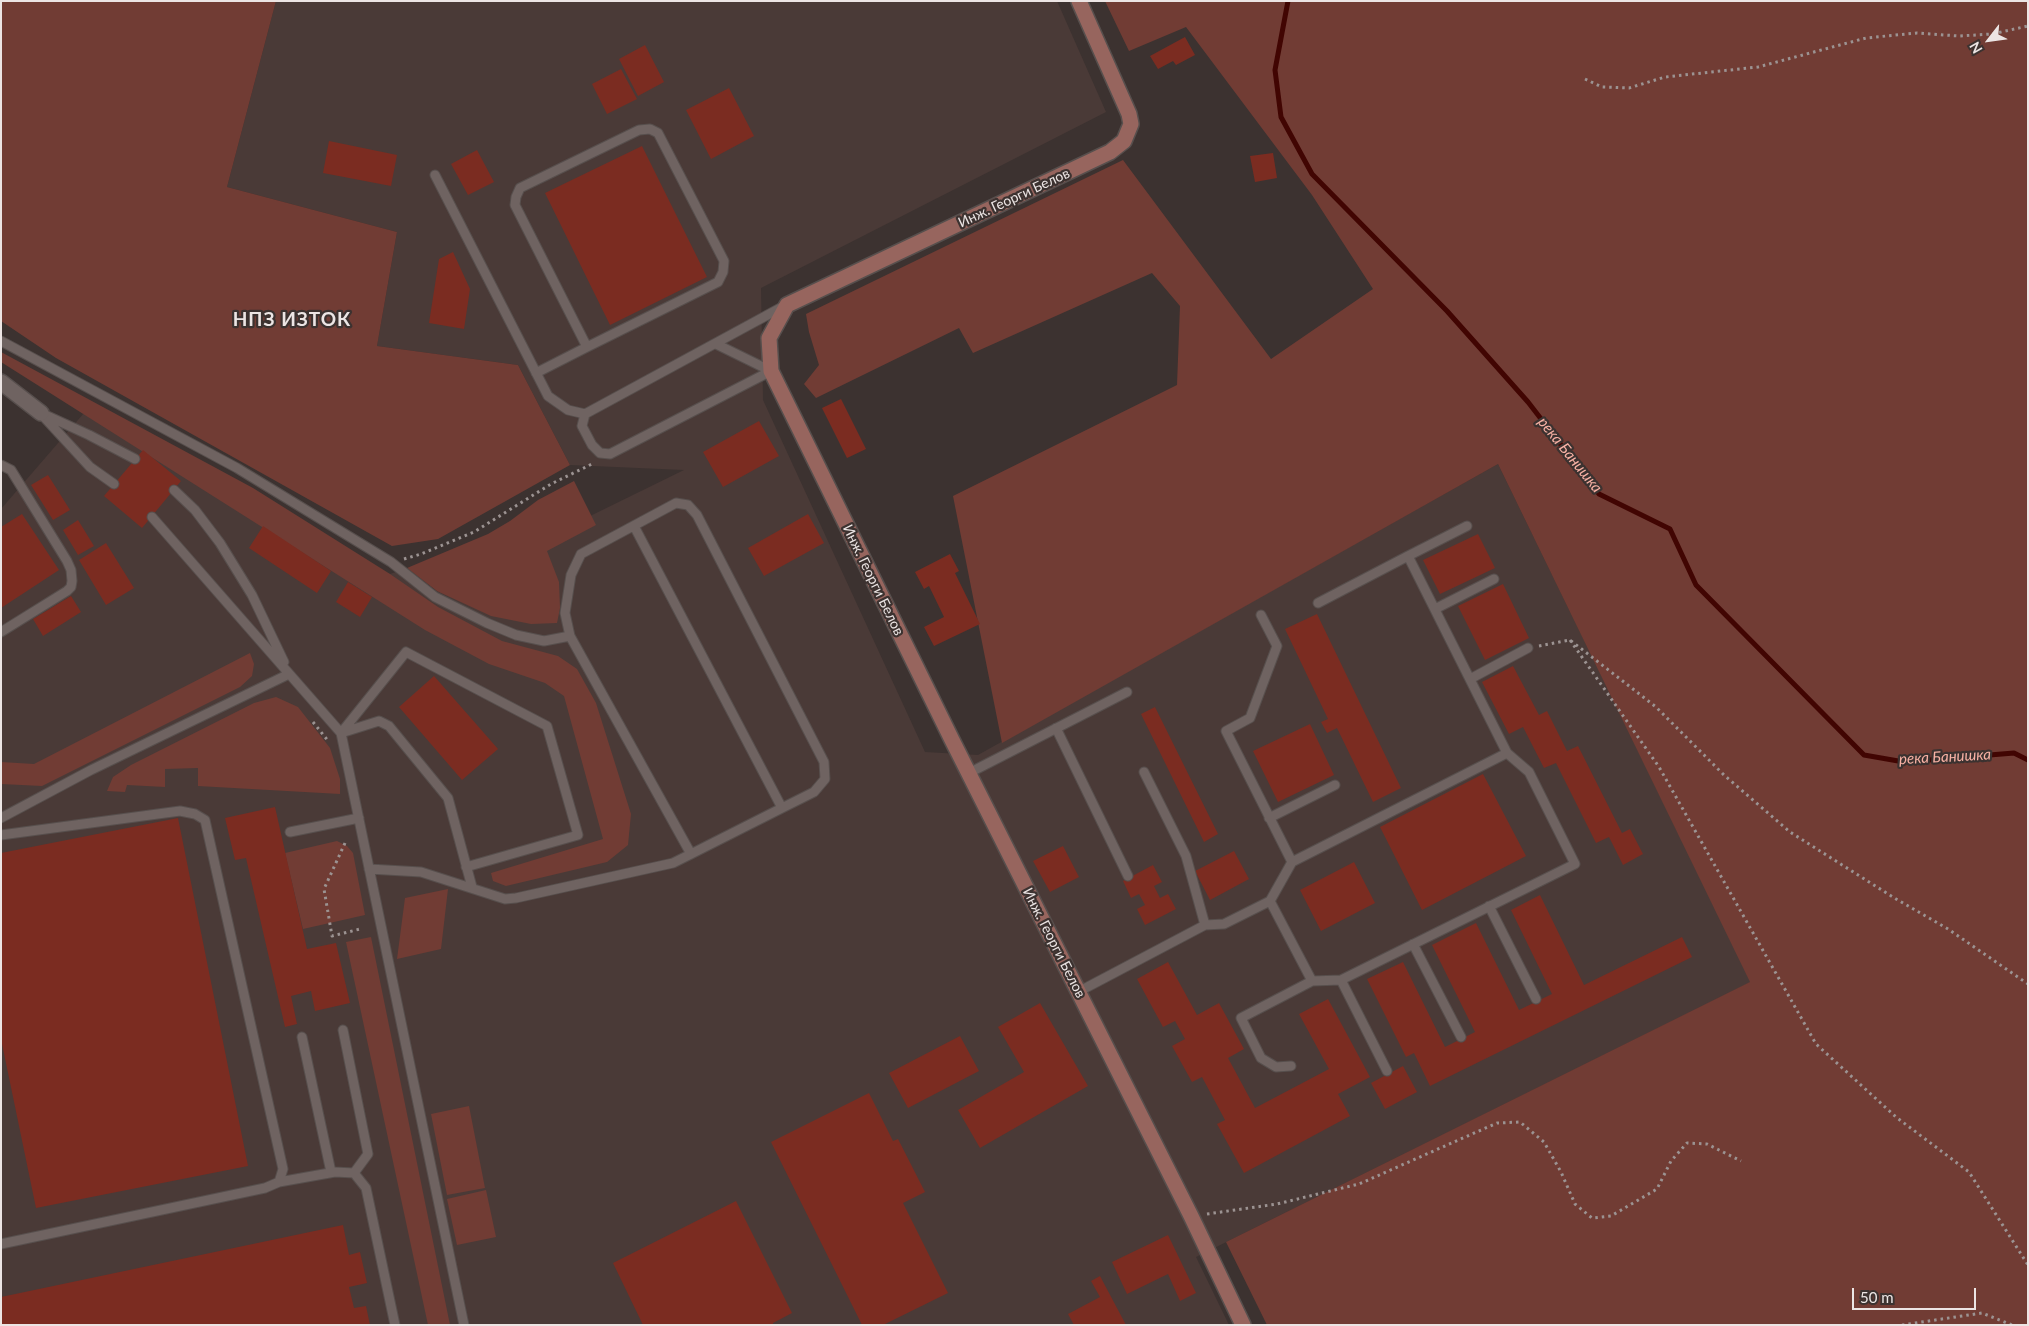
<!DOCTYPE html>
<meta charset="utf-8">
<style>
body{margin:0}
#map{position:relative;width:2029px;height:1326px;overflow:hidden;background:#3c3230;font-family:Lato,sans-serif}
canvas{display:block}
.frame{position:absolute;inset:0;border:2px solid #ece5e4;pointer-events:none}
.north{position:absolute;left:1964px;top:15px;width:50px;height:50px;-webkit-text-stroke:4px #3c3230;paint-order:stroke;rotate:240deg;font-size:14px;font-weight:700;line-height:20px;text-align:center;color:#ece5e4}
.north::after{content:'';display:block;margin:auto;width:18px;height:22px;background:#ece5e4;clip-path:polygon(50% 0,100% 100%,50% 72%,0 100%)}
.scale{position:absolute;left:1852px;top:1288px;width:124px;height:22px;box-sizing:border-box;border:2px solid #ece5e4;border-top:0;padding-left:6px;font-size:15px;line-height:18px;white-space:nowrap;color:#ece5e4;-webkit-text-stroke:4px #3c3230;paint-order:stroke}
</style>
<div id="map">
<canvas width="2029" height="1326"></canvas>
<div class="frame"></div>
<div class="north">N</div>
<div class="scale">50 m</div>
</div>
<script>
const context = document.querySelector('canvas').getContext('2d');
context.lineJoin = 'round';
function fillPath(path, color) {
  context.fillStyle = color;
  context.fill(path, 'evenodd');
}
function shape(rows) {
  const path = new Path2D();
  for (const r of rows) {
    path.moveTo(r[0], r[1]);
    for (let i = 2; i < r.length; i += 2) path.lineTo(r[i], r[i + 1]);
  }
  return path;
}
function stroke(path, color, width, dash) {
  context.strokeStyle = color;
  context.lineWidth = width;
  context.lineCap = dash ? 'butt' : 'round';
  context.setLineDash(dash || []);
  context.stroke(path);
}
function drawText(font, color, halo, rows, align = 'center') {
  context.font = font + ' Lato,sans-serif';
  context.lineWidth = 4.5;
  context.setLineDash([]);
  context.textBaseline = 'middle';
  context.strokeStyle = halo;
  context.fillStyle = color;
  for (const [text, x, y, turn = 0] of rows) {
    context.save();
    context.translate(x, y);
    context.rotate((+turn || 0) * Math.PI / 180);
    context.textAlign = isNaN(turn) ? turn : align;
    if (halo) context.strokeText(text, 0, 0);
    context.fillText(text, 0, 0);
    context.restore();
  }
}
fillPath(shape([
 [276,1,1057,1,1106,112,761,288,763,400,925,752,978,755,1498,464,1751,982,1196,1257,1229,1325,1,1325,1,509,84,413,263,526,390,574,407,568,437,591,684,470,570,465,518,365,377,346,397,232,227,187]
]), '#4a3a37');
fillPath(shape([
 [1,1,276,1,227,187,397,232,377,346,518,365,570,465,438,539,392,546,56,358,1,321],
 [1105,1,2028,1,2028,1325,1267,1325,1226,1242,1750,982,1498,464,1002,743,953,496,1177,385,1180,306,1152,273,973,353,959,328,816,398,804,384,819,365,809,332,806,314,1123,160,1271,359,1373,289,1312,195,1186,27,1129,51],
 [1,352,253,488,390,574,438,607,502,641,558,656,577,669,596,703,631,814,628,845,607,862,506,886,493,881,491,873,603,839,564,696,545,683,489,664,425,630,1,362],
 [574,481,596,525,547,551,559,582,560,608,557,623,531,624,491,616,437,591,407,568,488,534,510,521,538,500],
 [250,653,254,664,252,676,240,687,42,786,1,784,1,762,34,764],
 [276,697,298,707,330,748,340,779,340,794,198,786,198,768,165,769,165,787,127,785,125,792,107,791,113,777,131,765,254,703],
 [337,841,347,846,353,853,365,915,303,929,285,853],
 [448,889,441,949,397,959,405,898],
 [371,937,450,1325,428,1325,346,942],
 [469,1106,485,1188,447,1195,431,1114],
 [486,1190,496,1237,457,1245,447,1199]
]), '#713c34');
stroke(shape([
 [1288,1,1275,70,1281,117,1312,174,1447,311,1528,402,1599,494,1670,529,1696,585,1864,755,1904,762,2014,753,2028,760]
]), '#410502', 5);
fillPath(shape([
 [1185,37,1195,55,1176,65,1173,61,1158,69,1150,56],
 [645,45,664,82,638,96,619,59],
 [621,69,637,99,607,114,592,84],
 [729,88,754,136,711,159,686,110],
 [329,141,397,155,391,186,323,173],
 [642,146,707,277,610,325,545,193],
 [477,150,494,182,468,195,451,164],
 [1273,153,1277,178,1255,182,1250,156],
 [453,252,470,289,464,329,429,323,439,259],
 [841,399,866,449,847,458,822,408],
 [759,421,779,456,723,487,703,452],
 [143,450,181,481,142,528,104,496],
 [48,475,70,510,53,520,31,485],
 [22,514,59,570,1,608,1,527],
 [808,514,824,543,764,576,748,548],
 [78,520,94,546,78,555,63,530],
 [263,526,331,571,317,593,249,548],
 [1478,534,1495,568,1440,594,1423,560],
 [106,543,134,588,106,605,79,560],
 [950,554,959,571,955,573,980,624,934,646,924,627,944,617,929,586,924,589,915,572],
 [348,582,372,597,360,617,336,602],
 [1503,584,1529,638,1485,660,1458,606],
 [71,596,81,612,43,636,33,619],
 [1317,614,1401,788,1373,802,1337,728,1327,733,1321,722,1328,719,1285,629],
 [1513,666,1539,715,1547,711,1567,751,1578,746,1622,833,1630,829,1643,854,1623,865,1609,837,1596,843,1556,763,1544,768,1523,727,1509,734,1482,682],
 [434,676,498,749,462,780,399,707],
 [1155,707,1218,834,1204,842,1141,714],
 [1310,724,1334,775,1278,802,1253,751],
 [1483,774,1526,856,1422,910,1380,827],
 [275,807,307,949,336,943,350,1003,315,1011,311,991,291,996,297,1024,285,1027,246,858,235,860,225,818],
 [178,818,248,1166,36,1208,1,1039,1,853],
 [1063,846,1079,877,1050,892,1033,861],
 [1234,851,1249,879,1210,900,1195,871],
 [1354,862,1375,903,1321,931,1300,890],
 [1153,865,1162,882,1154,886,1160,898,1168,894,1176,909,1145,925,1137,909,1145,905,1139,894,1131,898,1123,881],
 [1540,895,1584,985,1682,937,1692,957,1430,1086,1414,1053,1406,1057,1367,979,1403,962,1445,1047,1475,1032,1432,945,1476,923,1519,1010,1552,994,1511,910],
 [1168,962,1197,1015,1219,1003,1244,1049,1228,1058,1255,1108,1329,1069,1299,1014,1328,999,1370,1077,1338,1094,1350,1116,1244,1173,1217,1124,1225,1120,1202,1077,1192,1082,1172,1046,1185,1039,1175,1021,1163,1027,1137,979],
 [1040,1003,1088,1086,980,1148,958,1110,1024,1072,998,1027],
 [960,1036,979,1071,908,1108,889,1073],
 [1403,1066,1417,1092,1385,1109,1371,1083],
 [869,1093,893,1141,898,1139,925,1192,903,1203,948,1293,883,1325,862,1325,771,1142],
 [736,1201,792,1313,773,1323,773,1325,643,1325,613,1263],
 [343,1225,349,1255,360,1252,367,1283,349,1287,354,1308,366,1306,370,1325,1,1325,1,1297],
 [1168,1235,1196,1293,1180,1301,1168,1274,1127,1294,1112,1262],
 [1100,1276,1126,1325,1074,1325,1068,1314,1100,1297,1091,1281]
]), '#7b2c21');
const lane = shape([
 [435,175,548,396,568,410,585,414,784,306],
 [1,341,237,468,391,562,435,597,487,623,516,635,544,641,570,636],
 [716,344,771,371],
 [536,373,587,347,718,282,723,272,724,261,658,133,650,129,639,130,520,188,516,197,515,205,587,347],
 [41,413,89,435,135,459],
 [585,414,582,426,592,445,600,453,610,454,771,371],
 [44,417,90,467,114,484],
 [1,465,11,470,67,561,71,570,72,581,71,587,67,591,1,632],
 [174,490,195,510,220,543,252,595,284,662],
 [152,517,341,733,464,1325],
 [634,526,782,808],
 [1408,556,1467,526],
 [1435,609,1494,579],
 [1261,615,1277,646,1250,718,1226,731,1292,862],
 [1470,679,1528,648],
 [1056,728,1128,876],
 [341,733,406,652,547,726,578,835,466,867],
 [341,733,379,721,389,726,448,798,472,887],
 [1144,772,1186,856,1205,925],
 [969,773,1127,692],
 [1,818,91,770,289,674],
 [1269,818,1335,785],
 [290,832,359,818],
 [1,835,180,811,195,814,205,820,283,1169,279,1182,265,1188,1,1244],
 [369,869,421,872,505,899,516,898,673,863,691,854,782,808,814,792,825,779,824,762,697,515,688,505,676,503,581,554,571,575,565,613,570,636,691,854],
 [1270,901,1312,981,1341,980,1575,864,1529,772,1507,753],
 [1489,906,1536,999],
 [1413,944,1461,1037],
 [1341,980,1387,1071],
 [1078,992,1205,925,1224,924,1270,901,1292,862,1507,753,1408,556,1318,603],
 [343,1030,368,1154,354,1173],
 [302,1037,331,1172],
 [1291,1066,1276,1067,1261,1058,1241,1018,1312,981],
 [279,1182,335,1172,354,1173,366,1188,395,1325]
]);
const street = shape([
 [1,382,41,413]
]);
const secondary = shape([
 [1079,1,1129,114,1131,124,1124,141,1110,152,787,305,769,338,771,371,952,740,1191,1216,1243,1325]
]);
stroke(lane, '#574f4d', 11);
stroke(street, '#574f4d', 18);
stroke(secondary, '#574f4d', 18);
stroke(shape([
 [1585,79,1602,87,1629,88,1665,77,1758,67,1866,38,1917,33,1959,36,1992,34,2028,26],
 [404,559,421,554,474,532,551,484,594,463],
 [1570,640,1659,767,1816,1044,1896,1117,1969,1172,2028,1265],
 [1539,646,1570,640,1656,707,1724,775,1790,832,1896,899,1948,929,2028,984],
 [313,722,329,742],
 [345,843,324,889,332,936,360,929],
 [1207,1214,1277,1204,1359,1184,1497,1123,1520,1122,1544,1142,1561,1172,1575,1204,1592,1218,1611,1216,1657,1189,1671,1161,1687,1143,1707,1144,1741,1161],
 [1902,1325,1982,1313,2012,1325]
]), '#9c9392', 3, [2.5, 4]);
stroke(lane, '#6f6361', 9);
stroke(street, '#6f6361', 15);
stroke(secondary, '#97655e', 15);
drawText('14px', '#ece5e4', '#3c3230', [
 ["Инж. Георги Белов",1014,198,-25],
 ["Инж. Георги Белов",873,580,64],
 ["Инж. Георги Белов",1054,943,63]
]);
drawText('italic 15px', '#f9b2a5', '#3c3230', [
 ["река Банишка",1570,455,51],
 ["река Банишка",1945,757,-3]
]);
context.letterSpacing = '1px';
drawText('bold 19px', '#ece5e4', '#3c3230', [
 ["НПЗ ИЗТОК",292,320]
]);
context.letterSpacing = '0px';
</script>
